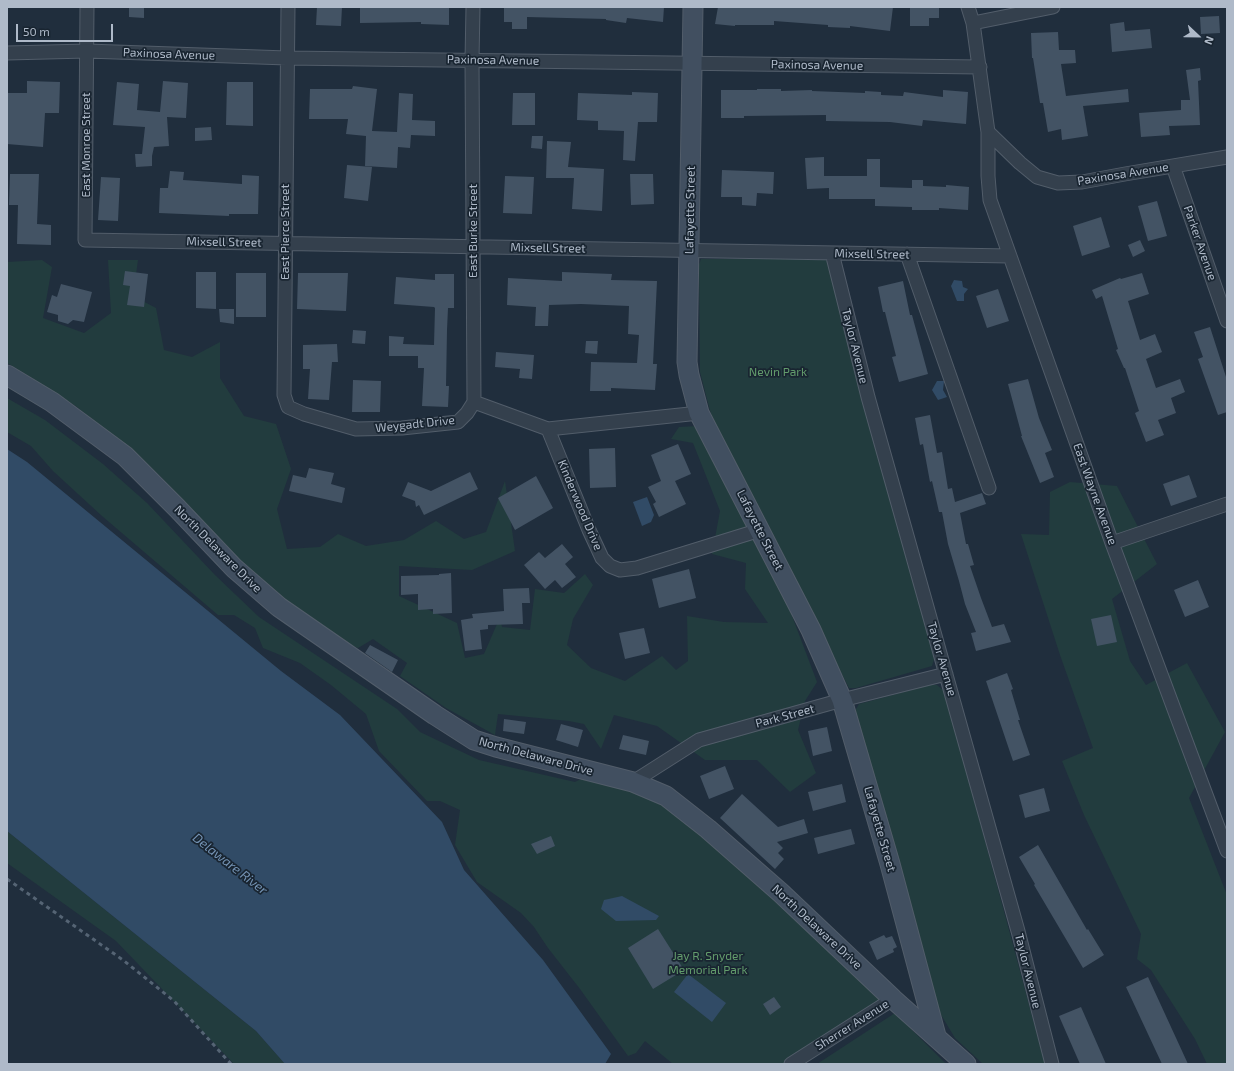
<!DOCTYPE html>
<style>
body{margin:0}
#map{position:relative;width:1234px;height:1071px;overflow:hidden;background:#202e3d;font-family:"Exo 2",sans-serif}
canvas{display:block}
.frame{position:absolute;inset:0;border:8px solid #afbac9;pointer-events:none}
.north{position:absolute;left:1178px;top:16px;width:40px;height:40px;-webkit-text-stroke:3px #192531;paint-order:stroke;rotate:112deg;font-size:11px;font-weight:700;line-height:16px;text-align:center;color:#afbac9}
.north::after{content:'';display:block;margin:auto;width:14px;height:18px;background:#afbac9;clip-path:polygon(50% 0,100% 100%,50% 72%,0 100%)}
.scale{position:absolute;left:16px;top:24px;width:97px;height:18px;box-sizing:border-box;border:2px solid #afbac9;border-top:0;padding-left:5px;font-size:12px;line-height:14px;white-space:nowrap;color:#afbac9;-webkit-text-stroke:3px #192531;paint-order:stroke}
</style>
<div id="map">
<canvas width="1234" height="1071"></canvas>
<div class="frame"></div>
<div class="north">N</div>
<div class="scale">50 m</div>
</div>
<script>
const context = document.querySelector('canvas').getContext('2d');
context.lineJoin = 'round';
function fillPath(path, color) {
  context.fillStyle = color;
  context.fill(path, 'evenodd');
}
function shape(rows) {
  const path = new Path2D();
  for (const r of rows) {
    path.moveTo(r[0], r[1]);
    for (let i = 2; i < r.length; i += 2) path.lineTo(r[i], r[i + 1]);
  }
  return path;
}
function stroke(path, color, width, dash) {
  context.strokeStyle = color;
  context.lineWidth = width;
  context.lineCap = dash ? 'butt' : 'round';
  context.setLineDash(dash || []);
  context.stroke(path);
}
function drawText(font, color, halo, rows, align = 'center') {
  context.font = font + ' "Exo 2",sans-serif';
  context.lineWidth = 3.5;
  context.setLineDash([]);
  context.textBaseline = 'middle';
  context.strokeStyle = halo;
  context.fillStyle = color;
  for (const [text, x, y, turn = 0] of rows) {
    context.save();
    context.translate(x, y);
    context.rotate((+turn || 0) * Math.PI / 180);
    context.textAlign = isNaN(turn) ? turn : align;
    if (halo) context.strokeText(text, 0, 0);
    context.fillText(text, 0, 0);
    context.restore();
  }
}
fillPath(shape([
 [701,259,826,259,831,272,930,643,934,659,932,666,856,688,849,688,713,422,700,372,699,265],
 [42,260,52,267,43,318,84,333,111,313,108,260,138,260,133,296,156,308,164,350,192,357,220,342,220,378,244,416,276,424,291,469,277,509,287,549,320,547,338,534,366,546,404,540,436,521,464,539,486,532,505,481,515,551,472,570,399,566,399,596,457,623,465,658,484,654,500,617,502,627,530,630,535,589,564,593,585,574,593,585,573,619,567,645,591,668,625,681,662,656,676,670,688,661,687,616,724,622,768,623,745,589,746,563,712,554,720,511,693,443,671,439,679,427,698,426,721,465,761,554,789,608,817,682,805,701,798,730,816,773,790,792,757,760,705,760,657,726,614,715,601,749,584,724,569,721,498,714,495,735,446,708,400,676,407,663,373,639,358,648,329,636,248,573,160,476,77,407,19,370,7,363,7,262],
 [7,398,45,420,103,464,147,503,215,575,259,617,397,709,420,732,479,760,575,782,595,772,666,796,893,999,791,1064,673,1064,645,1041,636,1053,628,1056,580,989,548,948,534,927,521,913,477,882,455,845,460,810,440,801,427,801,379,751,366,714,331,685,300,663,263,648,255,628,234,615,218,615,102,516,53,471,31,446,7,432],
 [1070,482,1117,486,1157,564,1112,599,1130,661,1146,685,1187,663,1225,732,1189,798,1227,895,1227,1064,1207,1064,1195,1039,1151,970,1137,959,1141,934,1084,815,1062,761,1093,748,1060,655,1021,534,1049,535,1050,492],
 [930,685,937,685,945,692,1045,1064,983,1064,955,1038,940,1013,852,716,859,704],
 [7,831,256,1031,285,1064,234,1064,116,941,7,863],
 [895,1013,946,1064,817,1064]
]), '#223c3e');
fillPath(shape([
 [954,280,962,281,963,287,968,289,964,294,964,301,957,301,951,286],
 [937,381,944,381,943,390,947,397,938,400,932,390],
 [7,449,27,462,281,671,340,715,442,822,464,870,543,960,611,1054,605,1064,285,1064,256,1031,7,831],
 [647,497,654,515,651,522,642,526,633,502],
 [622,896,659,916,656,920,616,921,601,909,604,900],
 [688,974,726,1003,712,1022,674,992]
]), '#314b66');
fillPath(shape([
 [129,7,144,7,144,18,129,17],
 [317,7,342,7,341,26,316,25],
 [360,7,449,7,449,25,421,24,421,22,360,23],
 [504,7,664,7,663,22,627,18,626,23,606,20,606,19,527,17,527,29,512,29,512,22,504,22],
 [718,7,893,7,890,31,850,26,850,28,828,27,828,25,774,21,774,25,735,25,735,26,715,24],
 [910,7,939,7,939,18,929,18,929,26,910,26],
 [1219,16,1220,33,1201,34,1200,17],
 [1124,22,1125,31,1150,29,1152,48,1112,52,1110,24],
 [1058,32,1059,50,1075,50,1076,63,1061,64,1066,96,1128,89,1129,102,1083,106,1088,136,1062,140,1061,129,1048,132,1043,103,1040,103,1033,58,1032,58,1031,33],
 [1200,68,1201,80,1198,81,1200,125,1169,126,1170,135,1141,137,1139,113,1181,110,1181,100,1190,100,1186,70],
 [27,81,60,82,59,113,45,113,43,147,7,144,7,93,27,93],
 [163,81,188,83,186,118,167,117,169,146,154,147,152,156,152,166,136,167,135,154,142,154,145,127,113,125,117,82,139,84,137,110,160,112],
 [227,82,253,82,253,126,226,125],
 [353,86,377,89,372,131,397,132,399,93,413,94,412,120,435,121,435,136,411,135,410,148,398,147,397,168,365,166,366,136,346,134,348,119,309,119,310,89,352,89],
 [757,89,781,89,781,91,812,90,812,91,865,93,865,91,881,92,881,95,903,96,904,92,943,97,943,90,968,92,966,124,923,120,922,126,890,122,826,121,826,115,744,116,744,118,721,118,721,90,757,90],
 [632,92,658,93,657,122,638,122,635,161,623,160,624,131,598,130,598,121,577,120,578,93,632,95],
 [513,93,535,93,535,125,512,125],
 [211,127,212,140,195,141,195,128],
 [532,136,543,136,542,149,531,148],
 [547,141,571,142,568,167,604,169,602,211,572,209,574,178,546,178],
 [824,157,824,176,867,176,867,159,880,159,880,187,912,188,912,180,923,180,923,186,946,187,946,185,969,187,968,210,939,208,939,210,912,210,912,207,875,206,875,199,829,199,829,188,807,189,805,158],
 [347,165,372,167,368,201,344,198],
 [722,170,774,172,773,194,757,193,756,206,742,205,742,197,721,197],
 [170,171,184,172,183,180,242,184,242,175,259,176,258,214,229,214,229,216,159,213,160,188,168,188],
 [10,174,39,174,37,224,51,225,51,245,17,244,18,205,9,205],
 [630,174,653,174,654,204,631,205],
 [505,176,534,177,532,214,503,213],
 [101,177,120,178,118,221,98,220],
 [1157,201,1167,236,1148,241,1138,206],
 [1101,217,1110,247,1082,256,1073,226],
 [1140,240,1145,251,1133,257,1128,245],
 [125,271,148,274,144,307,127,305,130,286,123,285],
 [196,272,216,272,216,309,196,308],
 [562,272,612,274,611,280,657,281,653,364,657,364,655,390,611,388,611,391,590,391,591,362,637,363,639,335,628,334,629,306,581,304,549,305,548,326,535,326,536,307,507,305,508,278,562,281],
 [236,273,266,273,266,317,236,317],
 [298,273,348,273,346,311,297,309],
 [1142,273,1149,294,1128,301,1140,340,1155,334,1162,352,1146,359,1156,388,1180,379,1185,392,1171,398,1176,413,1158,420,1164,435,1146,442,1135,413,1139,411,1125,368,1124,368,1116,350,1118,349,1102,296,1096,299,1092,290,1120,278,1121,279],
 [435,274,454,274,454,308,448,308,447,330,446,386,449,386,448,407,422,406,424,368,418,368,418,356,389,356,389,336,404,337,403,344,434,345,435,308,434,307,394,304,396,277,435,280],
 [903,281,910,315,912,315,928,374,899,382,892,357,896,356,885,312,883,312,878,287],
 [61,284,92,292,84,322,73,320,68,324,58,321,58,315,47,312,52,295,57,297],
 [998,289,1009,321,987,328,976,296],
 [219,309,234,309,234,324,220,322],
 [1210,327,1227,380,1227,412,1218,415,1198,359,1203,357,1194,332],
 [353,330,366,331,365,344,352,343],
 [586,341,598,341,597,354,585,353],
 [337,344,338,362,332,362,329,400,308,399,310,369,303,369,303,345],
 [496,352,534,355,532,379,519,378,520,369,495,367],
 [1028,379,1039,418,1052,450,1045,453,1054,477,1040,483,1021,436,1022,436,1008,384],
 [353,380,381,381,380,412,352,412],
 [930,415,937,453,942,452,948,489,952,488,955,502,982,493,986,504,960,513,966,544,968,544,974,565,970,566,981,598,992,627,1004,624,1011,642,976,651,971,633,976,632,965,604,959,581,948,544,942,512,939,512,932,481,930,482,923,444,920,445,915,418],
 [678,444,691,474,675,481,686,504,659,517,653,504,656,502,648,487,661,481,651,455],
 [615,448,616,487,590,488,589,449],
 [309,468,334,473,331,484,345,488,342,503,289,491,293,475,306,478],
 [470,472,478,489,424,515,419,505,416,507,415,501,402,496,408,482,431,491],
 [1189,475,1197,497,1171,506,1163,484],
 [536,476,553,508,515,530,498,498],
 [562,544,573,557,565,564,576,577,562,588,555,580,545,589,524,565,539,552,545,558],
 [689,569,696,598,659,608,652,579],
 [451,573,452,613,433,614,433,609,418,610,418,594,401,595,401,576,439,575,439,574],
 [1198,580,1209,607,1185,617,1174,590],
 [529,588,530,603,522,603,523,624,488,625,488,629,480,630,482,649,465,651,461,620,473,618,472,614,504,611,503,589],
 [1111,615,1117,642,1097,646,1091,619],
 [644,628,650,653,625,659,619,633],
 [370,645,398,660,392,672,365,653],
 [1007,673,1013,689,1011,690,1020,720,1018,720,1030,755,1013,761,986,681],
 [504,719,526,722,524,734,503,731],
 [561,724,583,730,578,747,556,740],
 [827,727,832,751,813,756,808,731],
 [623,735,649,741,646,755,619,749],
 [725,766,734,789,709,799,700,776],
 [842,784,846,802,813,811,808,792],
 [1044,788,1050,811,1025,818,1019,795],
 [742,794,778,827,804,819,808,833,777,842,783,848,778,853,784,859,775,869,720,818],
 [851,829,855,844,818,854,814,838],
 [551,836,555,846,537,854,531,844],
 [1038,845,1087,930,1088,929,1104,955,1083,968,1034,885,1035,884,1019,857],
 [658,929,684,970,653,989,628,948],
 [884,935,886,938,892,936,897,947,893,949,894,952,877,960,869,942],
 [1148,977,1188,1064,1162,1064,1126,987],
 [774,997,781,1007,770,1015,763,1004],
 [1081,1007,1106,1064,1080,1064,1059,1016]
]), '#435364');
const street = shape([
 [87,7,85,240,1010,256],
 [288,7,284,395,288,407,304,414,356,429,402,428,458,422,467,413,474,402],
 [473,7,472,60,474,402],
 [968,7,973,23,988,132,988,176,990,200,1112,543,1227,851],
 [973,23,1053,7],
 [7,53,87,51,287,58,980,67],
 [988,132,1020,163,1037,177,1058,183,1082,182,1125,174,1227,157],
 [1173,166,1227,321],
 [832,253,868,397,1018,931,1052,1064],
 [907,254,989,488],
 [474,402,548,429,699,413],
 [548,429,589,530,602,558,610,566,620,570,637,568,760,530],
 [1112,543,1227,504],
 [633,782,699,740,842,700,946,674],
 [791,1064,893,999]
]);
const secondary = shape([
 [693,7,687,362,689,375,699,413,811,630,842,700,890,864,936,1036],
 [7,375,52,402,125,456,177,508,234,568,279,607,435,715,474,740,496,747,633,782,666,796,708,829,781,893,893,999,966,1064]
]);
stroke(street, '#525d6a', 15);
stroke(secondary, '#525d6a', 21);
stroke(street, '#34404d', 13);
stroke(secondary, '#414f60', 19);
stroke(shape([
 [7,879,123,960,174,1001,231,1064]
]), '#556474', 3, [4, 4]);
drawText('12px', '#afbac9', '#192531', [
 ["Paxinosa Avenue",169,54,2],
 ["Paxinosa Avenue",493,60,1],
 ["Paxinosa Avenue",817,65,1],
 ["East Monroe Street",86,145,-90],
 ["Paxinosa Avenue",1123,174,-9],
 ["Lafayette Street",690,210,-89],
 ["East Burke Street",473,231,-90],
 ["East Pierce Street",285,232,-90],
 ["Mixsell Street",224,242,1],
 ["Parker Avenue",1200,243,71],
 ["Mixsell Street",548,248,1],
 ["Mixsell Street",872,254,1],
 ["Taylor Avenue",855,346,76],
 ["Weygadt Drive",415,424,-6],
 ["East Wayne Avenue",1095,494,70],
 ["Kinderwood Drive",580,505,67],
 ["Lafayette Street",760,530,63],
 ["North Delaware Drive",218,549,45],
 ["Taylor Avenue",942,659,74],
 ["Park Street",785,716,-15],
 ["North Delaware Drive",536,756,15],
 ["Lafayette Street",880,829,74],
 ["North Delaware Drive",817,927,43],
 ["Taylor Avenue",1028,971,76],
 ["Sherrer Avenue",852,1025,-32]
]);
drawText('12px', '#639c6c', '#192531', [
 ["Nevin Park",778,372],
 ["Jay R. Snyder",708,956],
 ["Memorial Park",708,970]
]);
drawText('italic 13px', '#7493b4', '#192531', [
 ["Delaware River",230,864,38]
]);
</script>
